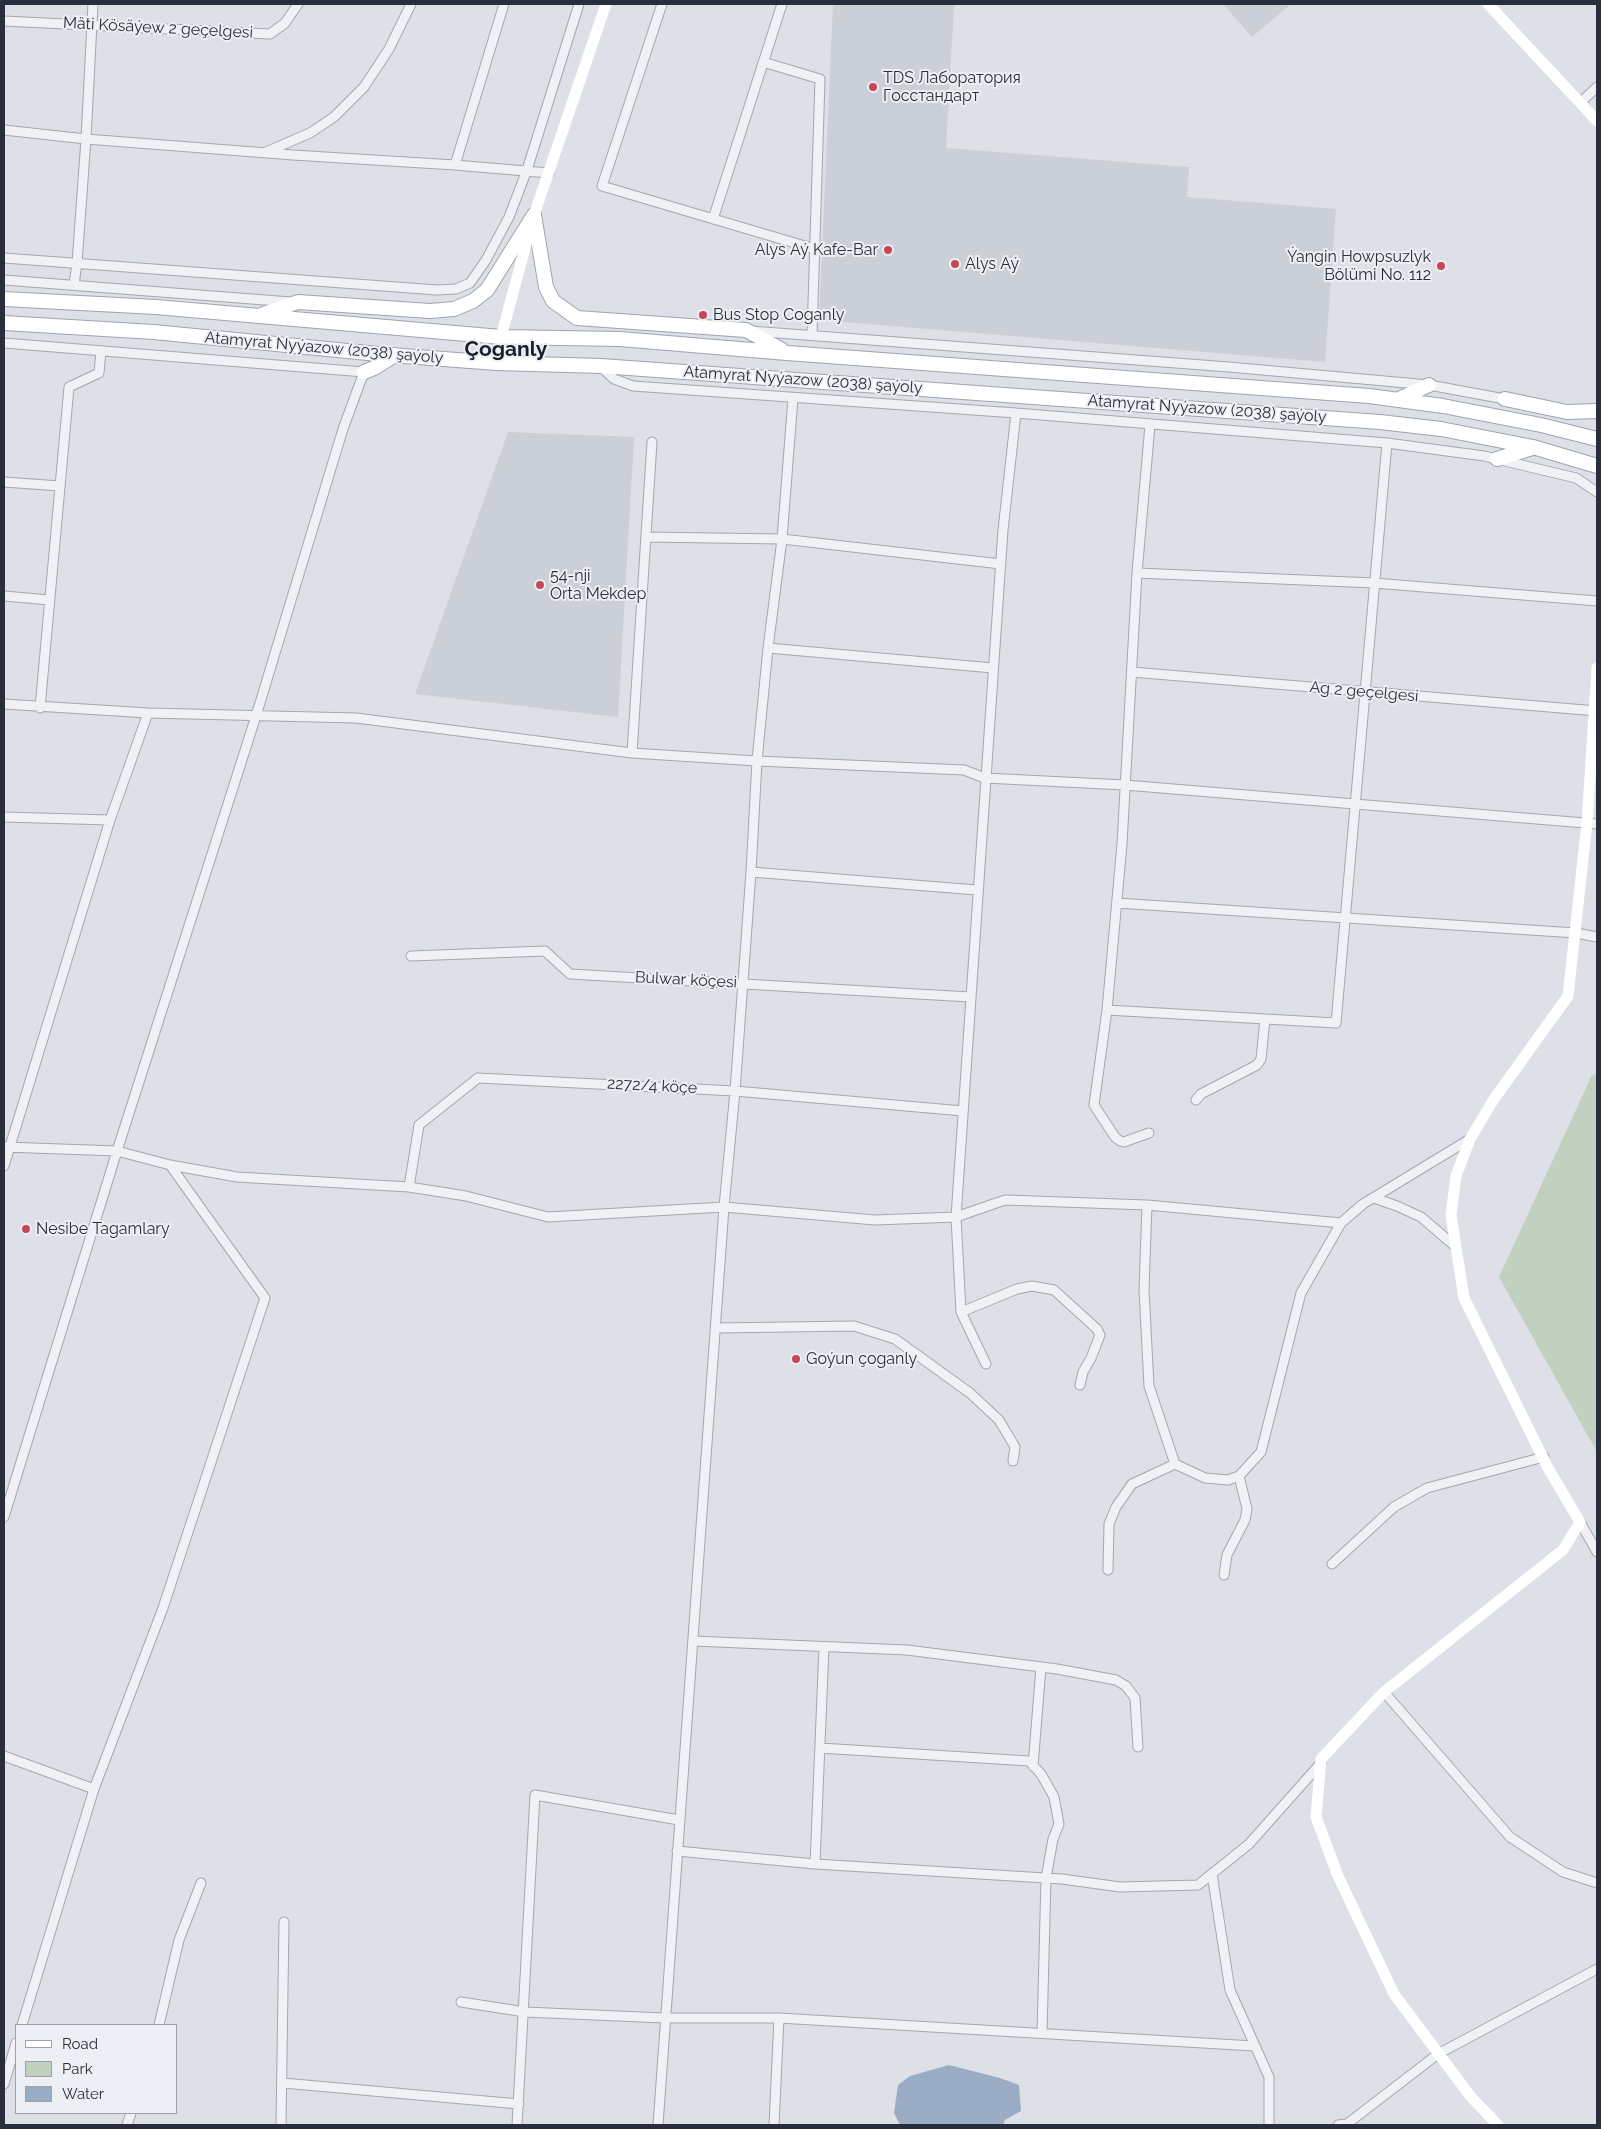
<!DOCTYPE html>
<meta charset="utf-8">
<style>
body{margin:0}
#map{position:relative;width:1601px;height:2129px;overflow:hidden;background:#dde0e6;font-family:Raleway,sans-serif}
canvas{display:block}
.frame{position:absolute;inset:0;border:5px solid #282e3c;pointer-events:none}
.legend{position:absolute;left:15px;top:2024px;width:162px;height:90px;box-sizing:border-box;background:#eceff4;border:1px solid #9ea2aa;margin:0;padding:6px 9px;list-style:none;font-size:15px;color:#282e3c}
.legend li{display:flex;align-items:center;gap:10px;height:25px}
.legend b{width:25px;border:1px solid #9ea2aa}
</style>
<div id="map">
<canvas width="1601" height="2129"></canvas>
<div class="frame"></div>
<ul class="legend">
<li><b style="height:6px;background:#fff"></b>Road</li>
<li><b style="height:14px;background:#c2d0bf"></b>Park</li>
<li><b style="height:14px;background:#9aadc5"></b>Water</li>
</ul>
</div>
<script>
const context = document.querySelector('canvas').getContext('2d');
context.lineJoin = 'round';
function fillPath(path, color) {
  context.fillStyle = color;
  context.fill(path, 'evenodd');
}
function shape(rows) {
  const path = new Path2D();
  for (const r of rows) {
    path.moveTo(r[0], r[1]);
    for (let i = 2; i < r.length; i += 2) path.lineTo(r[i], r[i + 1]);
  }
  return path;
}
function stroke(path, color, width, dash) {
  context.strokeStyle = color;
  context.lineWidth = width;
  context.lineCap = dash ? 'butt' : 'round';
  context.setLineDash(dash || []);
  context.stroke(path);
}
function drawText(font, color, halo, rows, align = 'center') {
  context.font = font + ' Raleway,sans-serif';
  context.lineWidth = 4;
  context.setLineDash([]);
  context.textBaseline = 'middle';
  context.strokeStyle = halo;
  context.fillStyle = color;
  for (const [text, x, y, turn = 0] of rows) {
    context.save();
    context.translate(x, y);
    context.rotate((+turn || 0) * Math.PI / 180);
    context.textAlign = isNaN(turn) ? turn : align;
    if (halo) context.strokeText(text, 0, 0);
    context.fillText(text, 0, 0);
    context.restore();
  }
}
fillPath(shape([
 [833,4,954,4,946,148,1189,167,1187,197,1336,209,1325,362,819,320],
 [1223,4,1291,4,1252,37],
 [508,432,634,437,618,717,415,694]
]), '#cbcfd8');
fillPath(shape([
 [1597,1073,1597,1452,1499,1277,1591,1077]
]), '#c2d0bf');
fillPath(shape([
 [949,2065,1000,2078,1019,2085,1021,2111,1005,2120,1003,2125,900,2125,894,2113,898,2085,910,2076]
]), '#9aadc5');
const street = shape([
 [662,4,602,186,815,249],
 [4,21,270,34,285,23,298,4],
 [763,62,820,79,812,335],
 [1580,103,1597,87],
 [4,130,86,139,293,155,455,165,504,4],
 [266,152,310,133,334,117,364,87,389,49,411,4],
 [455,165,549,173],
 [713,219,782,4],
 [4,258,437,290,456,289,470,283,486,260,509,217,527,170,579,4],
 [4,280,291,302],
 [74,285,77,263,86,139,93,4],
 [751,331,1229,367,1429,385,1505,399],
 [4,343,364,372,343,429,256,716,117,1151,4,1517],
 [601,367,614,379,633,386,1016,413,1387,443,1484,456,1576,478,1597,492],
 [4,482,60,486],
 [646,537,782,539,1001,564],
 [1137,573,1374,583,1597,601],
 [4,596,50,600],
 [768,648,993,668],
 [1132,672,1597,711],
 [4,704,148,713,356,718,632,753,757,761,964,770,985,778,1125,785,1597,824],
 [40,708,69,387,99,373,101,351],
 [632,753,652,442],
 [4,817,110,820],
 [751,872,977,890],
 [1117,903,1576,933,1597,937],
 [411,956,545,951,570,974,970,997],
 [1107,1010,1336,1023,1387,443],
 [1196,1100,1201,1094,1257,1065,1261,1059,1265,1019],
 [1149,1133,1124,1142,1120,1141,1115,1137,1094,1105,1107,1010,1122,844,1137,573,1150,425],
 [4,1147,117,1151,170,1165,265,1298,163,1608,94,1789,22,2025],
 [170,1165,237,1177,409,1187,466,1196,548,1217,724,1207,875,1220,956,1217,1005,1200,1147,1205,1341,1223],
 [4,1166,110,820,148,713],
 [409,1187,419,1125,478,1078,735,1091,963,1111],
 [1374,1198,1397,1206,1421,1217,1456,1247],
 [1147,1205,1144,1290,1149,1386,1175,1464],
 [961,1312,1017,1289,1032,1286,1054,1290,1097,1329,1100,1335,1091,1358,1083,1372,1080,1385],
 [716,1328,854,1326,895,1339,970,1393,999,1420,1015,1447,1013,1461],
 [986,1364,961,1312,956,1217,1003,530,1016,413],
 [1580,1522,1597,1552],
 [1332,1564,1394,1507,1427,1488,1544,1457],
 [1108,1570,1109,1524,1116,1507,1132,1484,1175,1464,1205,1478,1228,1480,1239,1476,1261,1452,1301,1293,1341,1223,1363,1204,1470,1139],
 [1224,1575,1227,1555,1245,1520,1247,1509,1239,1476],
 [693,1641,907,1650,1057,1669,1116,1680,1126,1686,1135,1698,1138,1747],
 [1384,1692,1510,1837,1563,1872,1597,1883],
 [820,1748,1029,1761,1041,1774,1054,1797,1059,1824,1053,1839,1046,1878,1042,2033],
 [4,1756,94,1789],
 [1033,1766,1041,1667],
 [677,1851,815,1864,1062,1879,1120,1887,1198,1885,1249,1844,1321,1763],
 [815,1864,824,1647],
 [1212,1874,1230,1990,1269,2077,1269,2125],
 [461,2002,525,2012,664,2018,779,2018,1254,2046],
 [159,2025,179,1940,201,1883],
 [283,2083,519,2104],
 [4,2084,16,2043],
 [127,2125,131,2113],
 [281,2125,284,1922],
 [517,2125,535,1795,679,1820],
 [658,2125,724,1207,735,1091,751,872,757,761,768,648,782,539,793,398],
 [774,2125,779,2018],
 [1338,2125,1347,2124,1438,2054,1597,1969]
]);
const primary = shape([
 [534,215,546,287,553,301,577,318,746,330,782,350],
 [4,299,156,307,501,337,620,339,787,353,1369,396,1443,406,1541,425,1597,439],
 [263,314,298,302,430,311,454,309,473,301,487,290,534,215],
 [4,323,154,332,378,354,496,363,601,366,1380,422,1441,429,1533,447,1597,466],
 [364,372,374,368,395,355],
 [1399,399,1429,385],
 [1505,399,1567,412,1597,411],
 [1497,459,1532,448]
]);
stroke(street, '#a3a7b0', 11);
stroke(primary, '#9da4b1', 16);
stroke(street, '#f0f1f5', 9);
stroke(shape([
 [1488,4,1597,121],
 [496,363,501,337,534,215,606,4],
 [1498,2125,1471,2097,1394,1994,1338,1876,1316,1817,1321,1759,1384,1692,1563,1550,1580,1522,1548,1468,1464,1298,1451,1215,1456,1176,1470,1139,1494,1099,1568,996,1587,823,1597,668]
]), '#fff', 11);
stroke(primary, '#fff', 14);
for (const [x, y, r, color] of [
 [873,87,5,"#c64856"],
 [888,250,5,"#c64856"],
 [955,264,5,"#c64856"],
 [1441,266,5,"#c64856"],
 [703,315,5,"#c64856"],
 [540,585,5,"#c64856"],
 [26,1229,5,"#c64856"],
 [796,1359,5,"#c64856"]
]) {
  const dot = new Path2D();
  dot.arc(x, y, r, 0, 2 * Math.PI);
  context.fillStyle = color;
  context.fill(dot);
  stroke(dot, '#eceff4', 2);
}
drawText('16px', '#282e3c', '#eceff4', [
 ["Mäti Kösäýew 2 geçelgesi",158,28,3],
 ["Atamyrat Nyýazow (2038) şaýoly",324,348,5],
 ["Atamyrat Nyýazow (2038) şaýoly",803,380,4],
 ["Atamyrat Nyýazow (2038) şaýoly",1207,409,4],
 ["Ag 2 geçelgesi",1364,692,5],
 ["Bulwar köçesi",686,980,3],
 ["2272/4 köçe",652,1086,3]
]);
drawText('16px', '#282e3c', '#eceff4', [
 ["TDS Лаборатория",883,78],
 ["Госстандарт",883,96],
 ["Alys Aý Kafe-Bar",878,250,"right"],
 ["Ýangin Howpsuzlyk",1431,257,"right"],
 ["Bölümi No. 112",1431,275,"right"],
 ["Alys Aý",965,264],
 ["Bus Stop Coganly",713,315],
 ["54-nji",550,576],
 ["Orta Mekdep",550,594],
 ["Nesibe Tagamlary",36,1229],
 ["Goýun çoganly",806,1359]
], 'left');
drawText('bold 21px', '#1a1f2c', '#eceff4', [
 ["Çoganly",506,350]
]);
</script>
